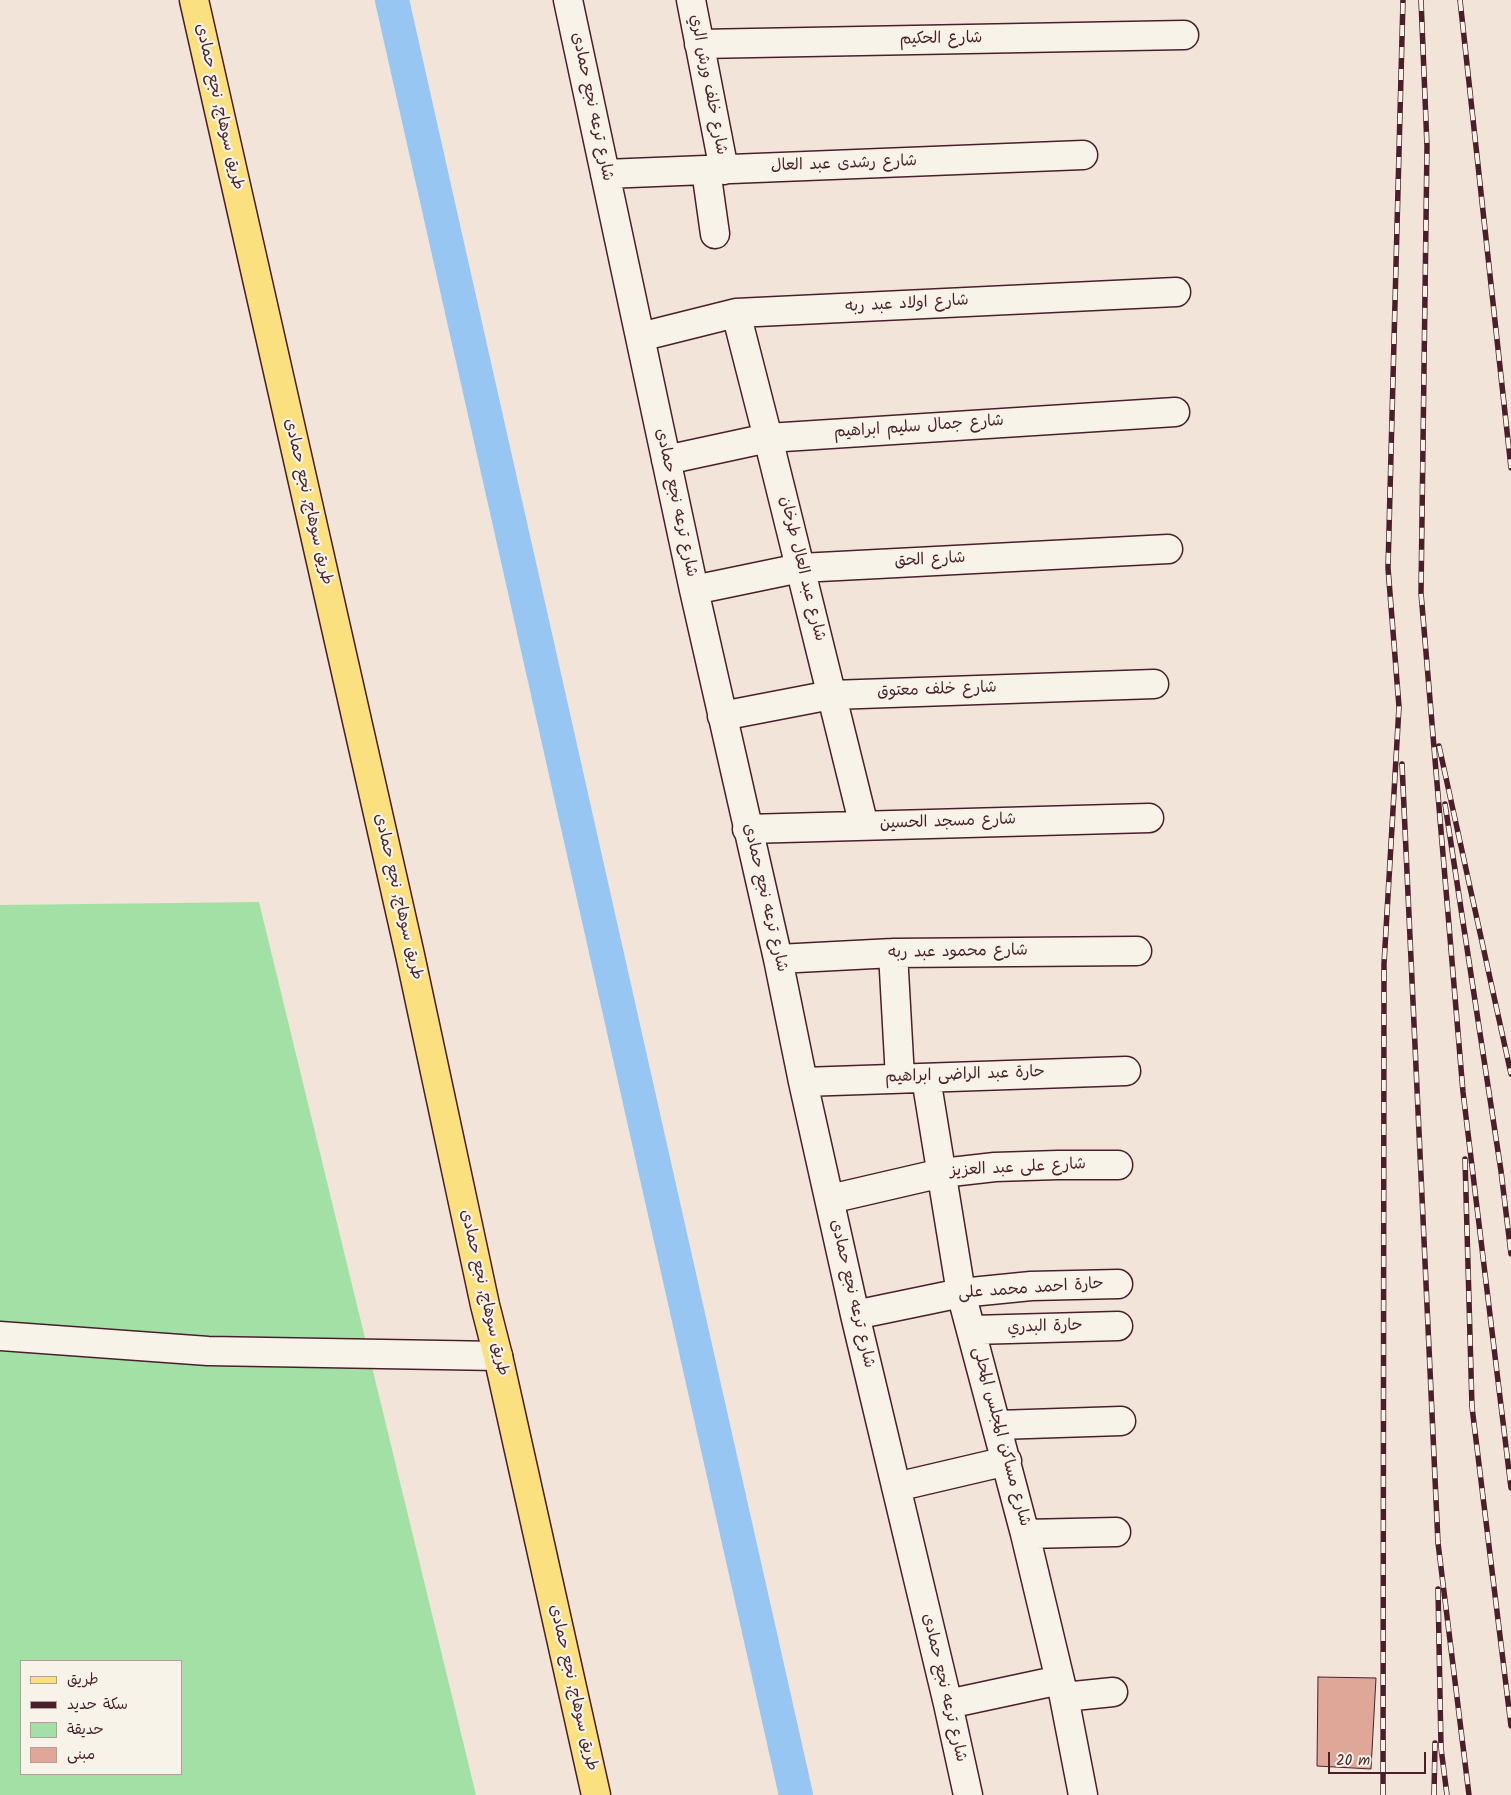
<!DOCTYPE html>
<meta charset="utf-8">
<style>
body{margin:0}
#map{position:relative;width:1511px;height:1795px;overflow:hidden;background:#f2e4d8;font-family:Kalam,"Playpen Sans Arabic",sans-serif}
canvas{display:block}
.legend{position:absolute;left:20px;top:1660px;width:162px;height:115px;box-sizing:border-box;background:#f7f3e8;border:1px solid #b29e9c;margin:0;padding:6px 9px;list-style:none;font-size:15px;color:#4a1f2b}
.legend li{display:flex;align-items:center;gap:10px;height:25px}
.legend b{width:25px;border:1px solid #b29e9c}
.scale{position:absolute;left:1328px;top:1752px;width:98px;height:22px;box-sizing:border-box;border:2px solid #4a1f2b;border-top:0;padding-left:6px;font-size:15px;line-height:18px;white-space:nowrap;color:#4a1f2b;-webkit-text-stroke:4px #f7f3e8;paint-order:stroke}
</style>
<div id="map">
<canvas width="1511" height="1795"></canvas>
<ul class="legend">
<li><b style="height:6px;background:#fbe080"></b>طريق</li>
<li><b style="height:6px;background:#4a1f2b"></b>سكة حديد</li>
<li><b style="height:14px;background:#a3e0a6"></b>حديقة</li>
<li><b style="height:14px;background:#dfa798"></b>مبنى</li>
</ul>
<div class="scale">20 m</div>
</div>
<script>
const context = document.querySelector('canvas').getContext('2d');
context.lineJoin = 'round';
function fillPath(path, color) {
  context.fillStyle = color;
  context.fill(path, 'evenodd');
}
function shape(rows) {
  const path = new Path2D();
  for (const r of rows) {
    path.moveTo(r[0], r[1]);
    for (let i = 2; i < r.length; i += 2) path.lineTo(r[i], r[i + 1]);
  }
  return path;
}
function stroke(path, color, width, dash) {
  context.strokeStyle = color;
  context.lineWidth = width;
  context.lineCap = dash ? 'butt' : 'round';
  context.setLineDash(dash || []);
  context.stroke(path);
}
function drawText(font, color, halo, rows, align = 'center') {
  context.font = font + ' Kalam,"Playpen Sans Arabic",sans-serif';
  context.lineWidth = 4.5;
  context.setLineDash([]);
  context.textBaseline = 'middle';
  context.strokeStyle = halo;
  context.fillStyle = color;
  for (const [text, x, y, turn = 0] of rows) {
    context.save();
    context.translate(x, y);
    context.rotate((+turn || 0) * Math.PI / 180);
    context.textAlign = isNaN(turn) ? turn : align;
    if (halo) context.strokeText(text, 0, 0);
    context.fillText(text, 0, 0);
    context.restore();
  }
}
fillPath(shape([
 [259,902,476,1795,0,1795,0,905],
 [21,1661,181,1661,181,1774,21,1774]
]), '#a3e0a6');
stroke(shape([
 [392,0,796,1795]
]), '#98c6f3', 34);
const building = shape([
 [1318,1677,1376,1678,1371,1769,1317,1766,1318,1677]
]);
fillPath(building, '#dfa798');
stroke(building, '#4a1f2b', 1);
const minor = shape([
 [568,0,694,590,778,959,803,1082,855,1315,948,1704,968,1795],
 [691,0,724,170],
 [699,44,1184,35],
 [706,170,715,234],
 [605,174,1083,155],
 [736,313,768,438,864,826],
 [640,337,736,313,1176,292],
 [666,460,768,438,1175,412],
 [694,590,800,568,1168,549],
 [722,716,831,695,1154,684],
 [747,829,1149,818],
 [893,953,900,1078],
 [778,959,893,953,1137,951],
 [926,1078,961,1293,1025,1534,1064,1697,1083,1795],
 [803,1082,1126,1071],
 [830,1199,942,1173,995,1167,1058,1165,1118,1165],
 [855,1315,961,1293,1031,1286,1118,1284],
 [972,1330,1118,1326],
 [0,1336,208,1351,498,1356],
 [997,1425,1121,1421],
 [896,1487,1007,1461],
 [1025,1534,1116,1532],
 [1064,1697,1113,1692],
 [948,1704,1060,1680]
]);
const major = shape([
 [194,0,410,955,485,1305,498,1356,596,1795]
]);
stroke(minor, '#4a1f2b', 31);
stroke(major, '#4a1f2b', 31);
stroke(minor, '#f7f3e8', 28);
stroke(major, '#fbe080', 28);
const rail = shape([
 [1421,0,1427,146,1421,593,1463,1092,1511,1488],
 [1460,0,1511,468],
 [1439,746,1511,1074],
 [1402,764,1438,1543,1469,1795],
 [1445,804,1501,1171,1511,1254],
 [1465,1159,1472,1407,1511,1726],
 [1438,1589,1441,1748,1447,1795],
 [1383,1795,1384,964,1399,707,1388,568,1403,0],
 [1434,1795,1435,1743]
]);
stroke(rail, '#4a1f2b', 5.5);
stroke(rail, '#f7f3e8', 4, [11]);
drawText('16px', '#4a1f2b', '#f7f3e8', [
 ["شارع الحكيم",941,40,-1],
 ["شارع خلف ورش الري",707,85,79],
 ["طريق سوهاج, نجع حمادى",218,107,77],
 ["شارع ترعه نجع حمادى",591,107,78],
 ["شارع رشدى عبد العال",844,165,-2],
 ["شارع اولاد عبد ربه",907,305,-3],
 ["شارع جمال سليم ابراهيم",919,428,-4],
 ["طريق سوهاج, نجع حمادى",307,502,77],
 ["شارع ترعه نجع حمادى",675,503,78],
 ["شارع الحق",930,561,-3],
 ["شارع عبد العال طرخان",801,569,76],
 ["شارع خلف معتوق",937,691,-2],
 ["شارع مسجد الحسين",948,823,-2],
 ["طريق سوهاج, نجع حمادى",397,897,77],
 ["شارع ترعه نجع حمادى",764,898,77],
 ["شارع محمود عبد ربه",958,953,-1],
 ["حارة عبد الراضى ابراهيم",965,1076,-2],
 ["شارع على عبد العزيز",1018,1169,-3],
 ["حارة احمد محمد على",1031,1290,-4],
 ["طريق سوهاج, نجع حمادى",483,1293,77],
 ["شارع ترعه نجع حمادى",851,1294,77],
 ["حارة البدري",1045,1328,-2],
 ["شارع مساكن المجلس المحلى",1000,1437,75],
 ["طريق سوهاج, نجع حمادى",572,1688,77],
 ["شارع ترعه نجع حمادى",943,1688,77]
]);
</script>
